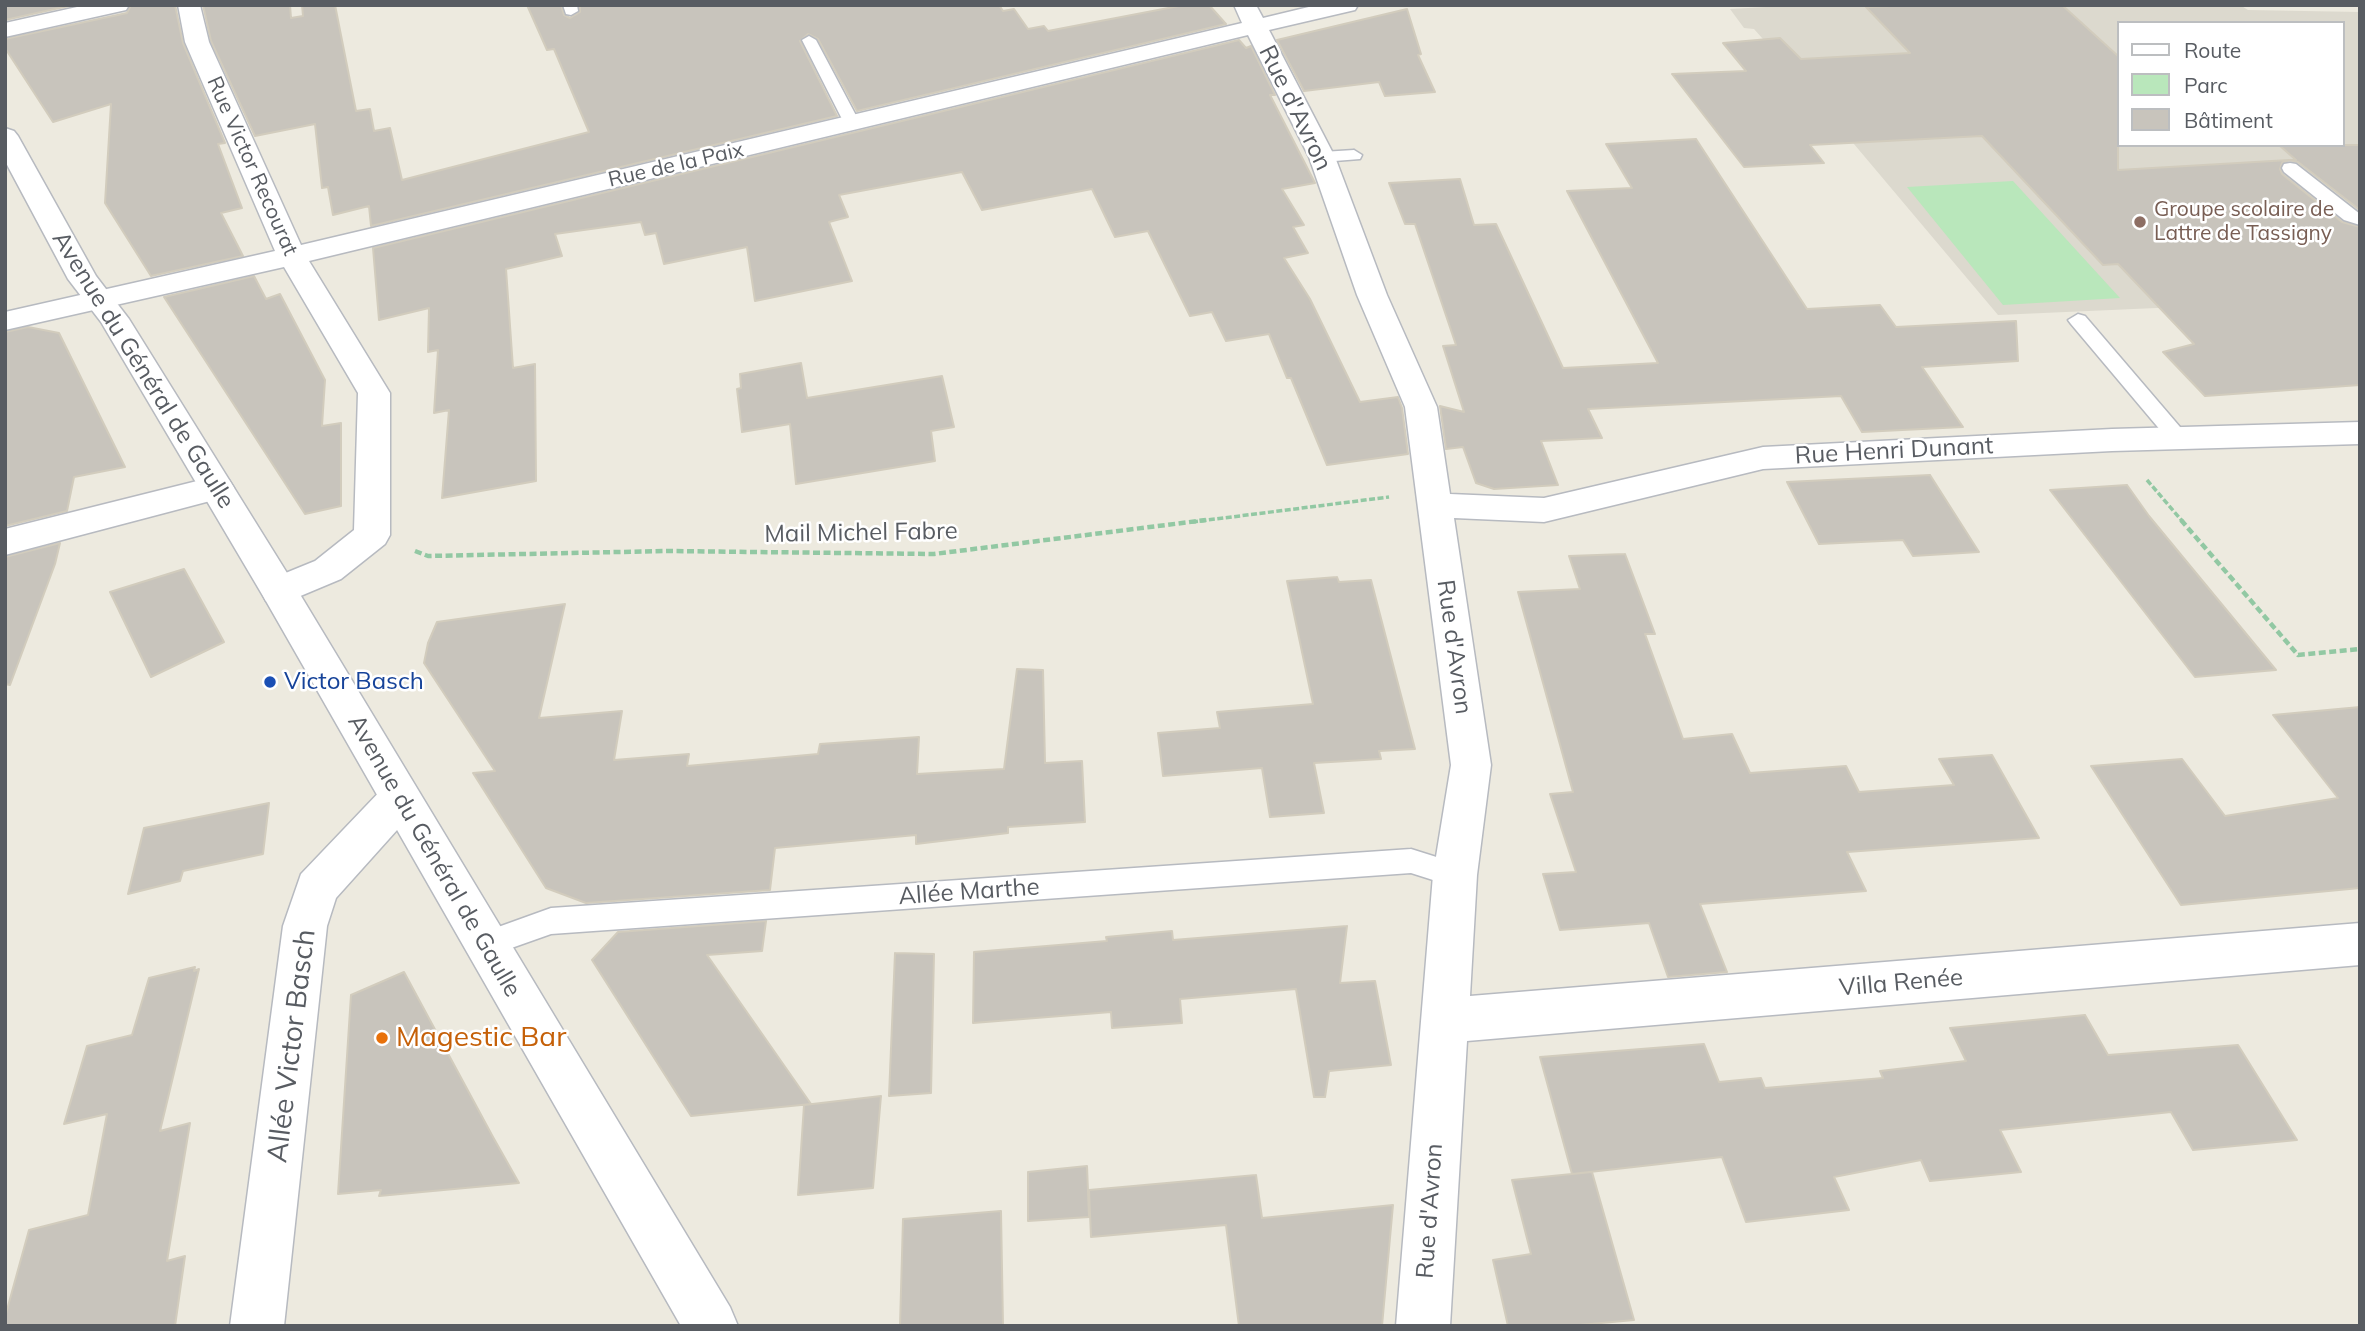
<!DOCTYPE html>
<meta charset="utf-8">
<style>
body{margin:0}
#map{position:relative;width:2365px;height:1331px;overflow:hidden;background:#edeadf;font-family:Mulish,sans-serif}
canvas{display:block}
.frame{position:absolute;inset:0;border:7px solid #585c62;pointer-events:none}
.legend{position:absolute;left:2117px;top:21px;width:228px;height:126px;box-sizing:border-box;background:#fff;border:2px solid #bcbec0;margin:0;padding:9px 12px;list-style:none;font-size:21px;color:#585c62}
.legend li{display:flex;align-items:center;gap:14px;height:35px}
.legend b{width:35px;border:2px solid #bcbec0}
</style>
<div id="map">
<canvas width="2365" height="1331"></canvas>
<div class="frame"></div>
<ul class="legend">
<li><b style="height:9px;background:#fff"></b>Route</li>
<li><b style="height:19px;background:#b9e7bb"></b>Parc</li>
<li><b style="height:19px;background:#c8c4bc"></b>Bâtiment</li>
</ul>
</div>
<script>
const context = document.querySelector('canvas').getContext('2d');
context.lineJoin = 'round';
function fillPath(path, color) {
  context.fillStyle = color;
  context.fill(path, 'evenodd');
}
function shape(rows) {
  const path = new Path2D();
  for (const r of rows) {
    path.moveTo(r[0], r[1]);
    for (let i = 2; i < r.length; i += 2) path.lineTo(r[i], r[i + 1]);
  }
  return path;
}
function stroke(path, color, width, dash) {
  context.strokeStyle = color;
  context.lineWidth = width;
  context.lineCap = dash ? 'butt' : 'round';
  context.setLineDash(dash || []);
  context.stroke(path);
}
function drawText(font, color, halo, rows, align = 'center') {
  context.font = font + ' Mulish,sans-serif';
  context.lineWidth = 5;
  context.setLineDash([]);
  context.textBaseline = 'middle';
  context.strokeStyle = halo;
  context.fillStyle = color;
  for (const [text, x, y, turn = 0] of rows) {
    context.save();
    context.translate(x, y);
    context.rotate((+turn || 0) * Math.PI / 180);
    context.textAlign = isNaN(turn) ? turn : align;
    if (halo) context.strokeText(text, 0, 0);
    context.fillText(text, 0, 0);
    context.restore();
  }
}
fillPath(shape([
 [1802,5,2240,5,2248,10,2360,12,2360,299,1998,315,1811,93,1754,29,1744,28,1730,9],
 [2118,23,2342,23,2342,145,2118,145]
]), '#dcd9ce');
fillPath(shape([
 [2013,181,2120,298,2003,305,1907,187]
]), '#b9e7bb');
const building = shape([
 [5,5,73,5,5,20,5,5],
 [131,5,175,5,183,43,225,143,218,144,242,208,221,213,243,256,151,276,105,203,111,104,53,122,5,48,5,39,127,13,131,5],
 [203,5,290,5,291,18,303,16,302,5,335,5,356,111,370,109,374,131,390,128,402,180,589,132,554,49,547,50,527,5,561,5,564,15,570,18,580,12,580,5,999,5,1003,11,1014,9,1028,29,1044,26,1048,31,1184,5,1209,5,1226,24,857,111,818,39,808,34,800,41,837,116,371,226,369,206,333,215,328,187,322,188,315,124,255,136,211,41,203,5],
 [1915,5,2062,5,2118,56,2118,170,2289,160,2282,163,2280,169,2282,174,2342,222,2360,227,2360,385,2205,396,2163,352,2194,344,2118,264,2103,265,1982,136,1810,145,1824,163,1744,167,1672,74,1746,71,1723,43,1780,38,1801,59,1910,53,1866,7,1915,5],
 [1407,9,1421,54,1418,55,1435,92,1385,96,1379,82,1304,91,1277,40,1407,9],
 [1239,40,1246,48,1251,46,1275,95,1270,95,1315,183,1282,189,1304,225,1293,227,1308,253,1284,258,1310,299,1360,402,1398,397,1402,408,1408,454,1327,465,1291,378,1287,378,1269,334,1226,341,1212,312,1190,316,1148,231,1115,237,1092,189,982,210,962,172,839,195,848,217,829,222,852,281,755,301,747,247,664,264,656,233,645,235,641,222,555,234,562,256,506,269,513,368,535,364,536,481,442,498,449,410,434,413,438,350,428,352,429,308,379,320,373,248,1239,40],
 [1696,139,1807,309,1880,305,1896,327,2016,321,2018,361,1922,367,1963,427,1862,432,1841,396,1588,409,1602,438,1541,441,1558,485,1494,489,1476,483,1463,447,1446,449,1440,406,1464,412,1443,346,1456,345,1415,224,1405,224,1389,183,1460,179,1474,225,1496,224,1563,368,1658,363,1567,191,1632,188,1606,144,1696,139],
 [2279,145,2360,145,2360,210,2298,162,2290,160,2296,160,2279,145],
 [254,276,266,299,280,294,325,380,322,426,341,423,341,506,305,514,164,297,254,276],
 [28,327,59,333,125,467,74,477,67,511,5,526,5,332,28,327],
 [801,363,807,398,942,376,954,427,931,431,935,461,796,484,790,424,742,432,737,389,741,388,740,374,801,363],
 [1930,475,1979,552,1913,556,1903,540,1819,544,1787,482,1930,475],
 [2127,485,2149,516,2276,670,2195,677,2050,490,2127,485],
 [60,543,55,564,10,685,5,684,5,557,60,543],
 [1625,554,1655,634,1645,634,1683,739,1732,734,1750,773,1846,766,1859,792,1954,785,1939,759,1992,755,2039,838,1847,852,1866,891,1700,904,1727,972,1668,977,1649,923,1560,930,1543,874,1576,872,1550,794,1573,792,1518,592,1580,589,1569,556,1625,554],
 [184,569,224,642,151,677,110,592,184,569],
 [1337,577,1339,582,1371,580,1415,749,1379,751,1381,759,1314,763,1324,813,1270,817,1262,768,1163,776,1158,733,1220,728,1217,712,1313,704,1287,581,1337,577],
 [565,604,539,718,622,711,614,760,689,754,687,766,818,754,820,744,919,737,917,774,1004,769,1017,669,1043,670,1045,763,1082,761,1085,822,1008,827,1008,833,916,844,916,835,775,848,770,890,586,903,546,888,473,773,495,771,424,663,428,643,437,622,565,604],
 [2360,707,2360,888,2181,905,2091,766,2182,759,2225,816,2338,798,2273,715,2360,707],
 [269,803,263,854,183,871,180,881,128,894,144,828,269,803],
 [766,921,762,951,707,955,811,1104,691,1116,592,960,618,932,766,921],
 [1347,926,1340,983,1375,981,1391,1065,1329,1071,1325,1097,1314,1097,1296,989,1180,999,1182,1023,1112,1028,1111,1012,973,1023,974,952,1107,941,1106,937,1172,931,1173,940,1347,926],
 [895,953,934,954,931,1093,889,1096,895,953],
 [195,967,194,971,199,969,160,1131,190,1123,167,1261,185,1256,175,1326,5,1326,5,1317,29,1230,88,1215,107,1114,64,1124,87,1046,132,1035,149,978,195,967],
 [404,972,493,1137,519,1183,379,1196,381,1190,338,1194,351,995,404,972],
 [2085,1015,2108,1055,2238,1045,2297,1140,2193,1150,2171,1112,2000,1130,2021,1172,1930,1181,1921,1160,1834,1177,1849,1210,1746,1222,1722,1157,1572,1174,1540,1057,1704,1044,1719,1082,1761,1078,1765,1088,1883,1078,1880,1071,1966,1061,1950,1028,2085,1015],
 [881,1096,873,1188,798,1195,804,1105,881,1096],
 [1087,1166,1089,1217,1028,1221,1028,1172,1087,1166],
 [1592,1172,1634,1320,1569,1326,1508,1326,1493,1260,1531,1254,1512,1180,1592,1172],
 [1256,1175,1262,1218,1393,1205,1382,1326,1239,1326,1226,1225,1091,1237,1089,1190,1256,1175],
 [1001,1211,1003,1326,900,1326,903,1219,1001,1211]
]);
fillPath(building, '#c8c4bc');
stroke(building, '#d2ccbd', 2);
const service = shape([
 [563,5,577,5,578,11,571,15,566,14,563,5],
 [809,36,816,40,860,123,858,126,852,128,844,123,802,40,809,36],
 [1354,150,1362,155,1360,159,1322,162,1314,157,1322,152,1354,150],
 [2290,163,2296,164,2360,214,2360,225,2344,220,2284,172,2282,168,2284,164,2290,163],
 [2078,314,2085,316,2186,434,2190,439,2186,444,2172,444,2071,324,2068,320,2078,314],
 [1411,849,1465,866,1469,875,1465,884,1455,887,1411,873,551,934,486,957,476,953,472,944,476,935,551,908,1411,849]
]);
const minor = shape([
 [86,5,129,5,126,10,5,37,5,23,86,5],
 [178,5,200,5,209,42,301,245,1242,23,1234,5,1256,5,1263,18,1317,5,1358,5,1355,10,1269,30,1335,157,1387,295,1437,407,1450,494,1544,498,1763,447,2112,429,2360,422,2360,444,2112,451,1763,469,1544,522,1454,518,1491,765,1477,875,1470,996,2360,923,2360,965,1467,1041,1450,1326,1396,1326,1433,875,1451,765,1405,407,1357,295,1309,157,1248,35,309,261,390,393,390,535,385,544,341,579,279,605,266,601,261,591,266,581,315,561,354,530,358,393,284,267,5,330,5,312,275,251,185,42,178,5],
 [217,476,229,480,234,488,229,496,5,555,5,529,217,476],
 [400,780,415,786,421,798,415,810,336,898,327,926,284,1326,230,1326,283,926,301,874,385,786,400,780]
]);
const tertiary = shape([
 [5,128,14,131,18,136,96,276,129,319,292,581,730,1307,738,1326,681,1326,266,601,101,322,68,279,5,161,5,128]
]);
stroke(service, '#b7bac0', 3);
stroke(minor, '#b7bac0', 3);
stroke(tertiary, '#b7bac0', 3);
stroke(shape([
 [2147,480,2183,522],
 [1192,522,1389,497]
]), '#92c8a3', 3.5, [6, 2.5]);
stroke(shape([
 [2181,520,2298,655,2360,649],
 [415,551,428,556,667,551,934,554,1206,520]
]), '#92c8a3', 4.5, [7, 3.5]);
fillPath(service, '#fff');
fillPath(minor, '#fff');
fillPath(tertiary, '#fff');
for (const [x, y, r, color] of [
 [2140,222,7,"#8d6e63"],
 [270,682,7,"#1a4fb4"],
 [382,1038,7,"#e8710a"]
]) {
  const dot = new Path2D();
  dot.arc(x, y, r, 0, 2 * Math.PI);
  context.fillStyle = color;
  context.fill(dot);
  stroke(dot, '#fff', 2.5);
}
drawText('21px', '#585c62', '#fff', [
 ["Rue de la Paix",676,165,-13],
 ["Rue Victor Recourat",252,166,66]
]);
drawText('21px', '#785e54', '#fff', [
 ["Groupe scolaire de",2154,210],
 ["Lattre de Tassigny",2154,234]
], 'left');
drawText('24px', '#585c62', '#fff', [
 ["Rue d'Avron",1295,108,64],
 ["Avenue du Général de Gaulle",143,370,58],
 ["Rue Henri Dunant",1894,451,-3],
 ["Mail Michel Fabre",861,533,-1],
 ["Rue d'Avron",1454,647,82],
 ["Avenue du Général de Gaulle",434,856,60],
 ["Allée Marthe",969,892,-4],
 ["Villa Renée",1901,983,-5],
 ["Rue d'Avron",1430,1211,-86]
]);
drawText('24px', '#164399', '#fff', [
 ["Victor Basch",284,682]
], 'left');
drawText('28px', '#c56008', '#fff', [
 ["Magestic Bar",396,1038]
], 'left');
drawText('28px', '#585c62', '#fff', [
 ["Allée Victor Basch",292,1046,-83]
]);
</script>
